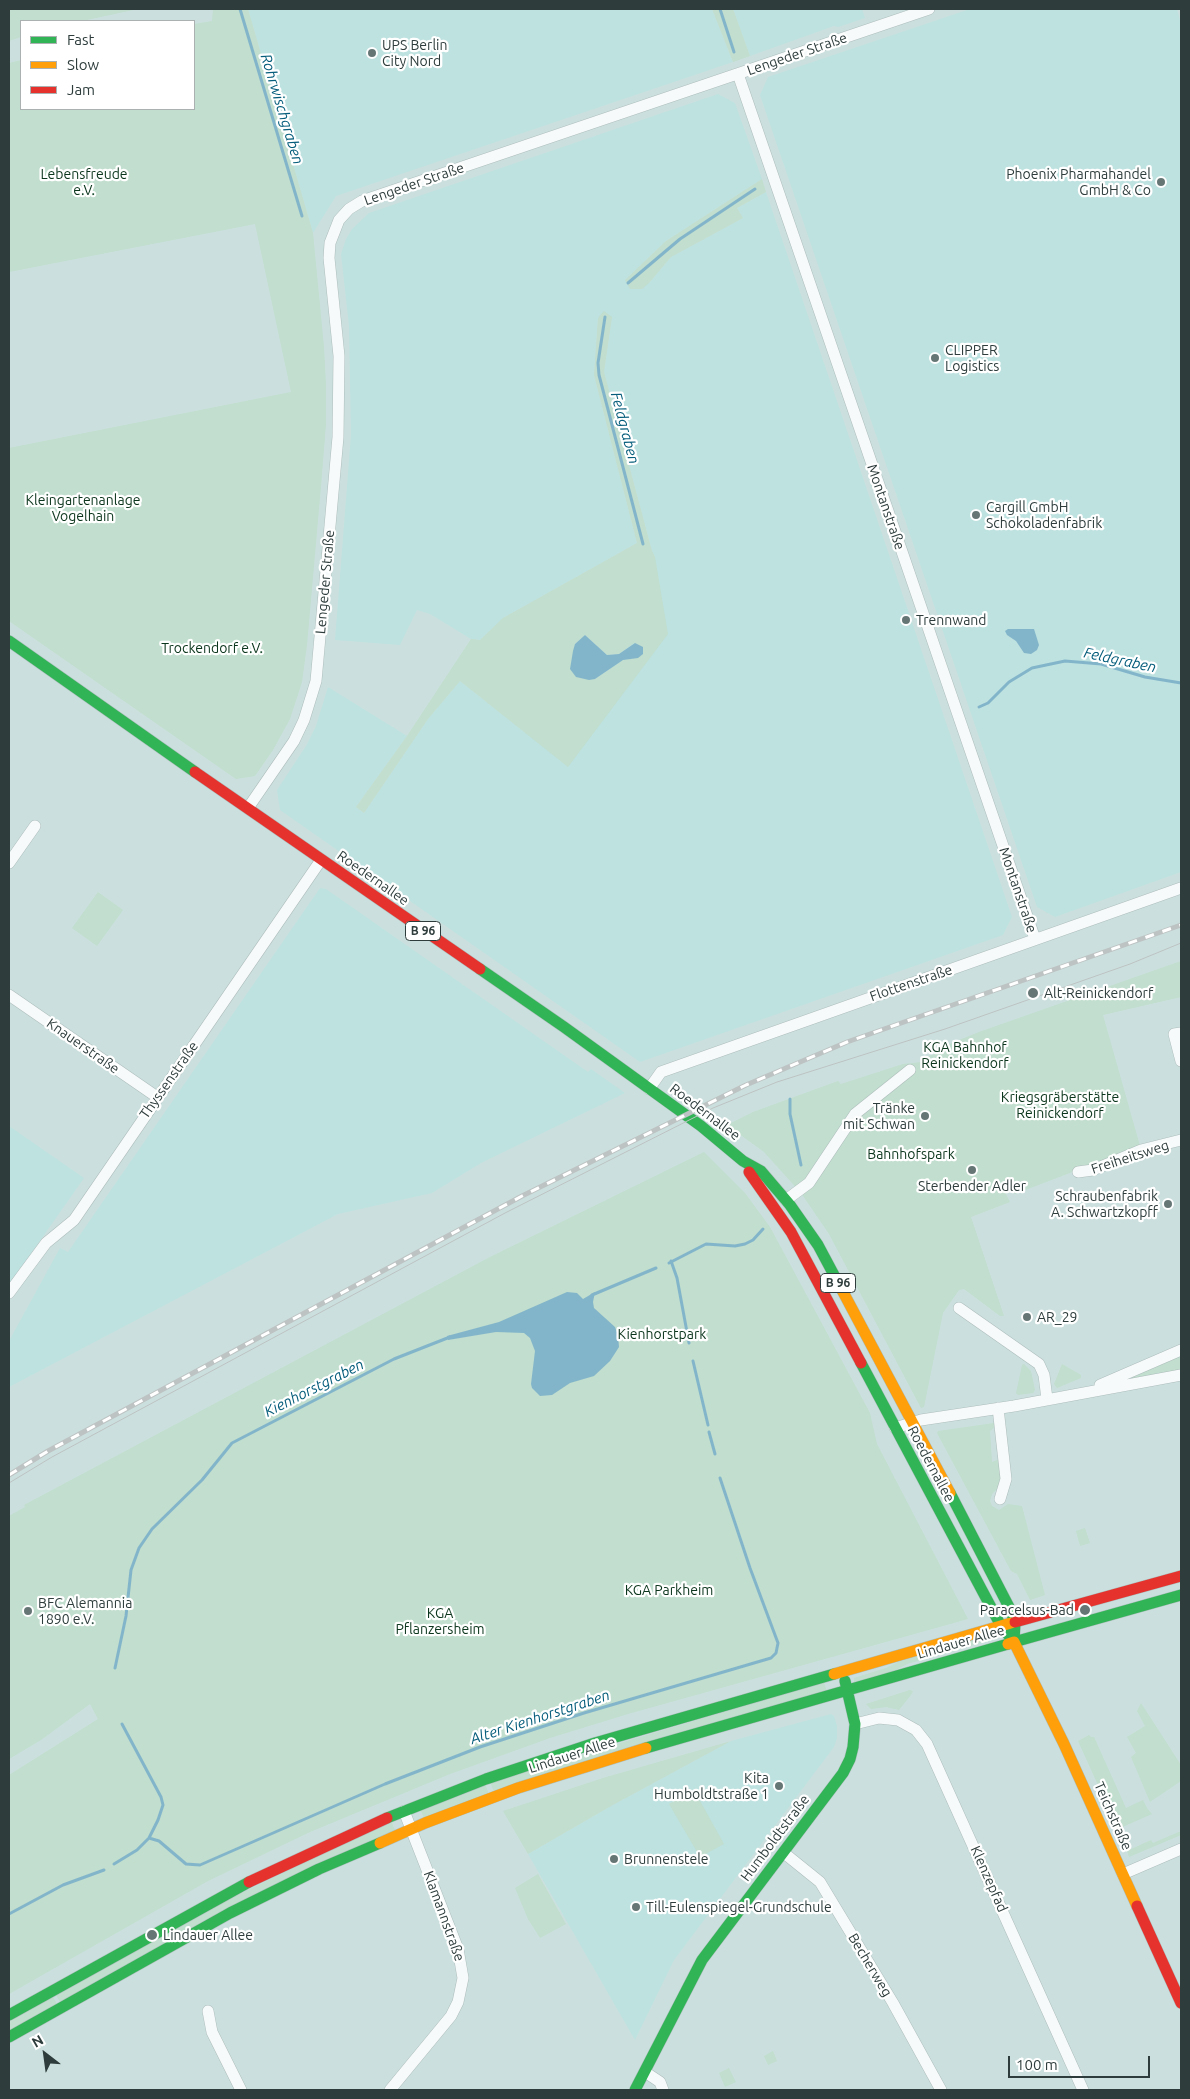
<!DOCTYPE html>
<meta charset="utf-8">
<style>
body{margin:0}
#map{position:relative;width:1190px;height:2099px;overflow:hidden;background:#cbe0de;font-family:Ubuntu,sans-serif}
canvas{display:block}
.frame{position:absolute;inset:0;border:10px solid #2e3d3c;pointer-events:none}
.legend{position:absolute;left:20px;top:20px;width:175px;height:90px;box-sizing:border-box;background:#fff;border:1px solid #abb1b1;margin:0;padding:6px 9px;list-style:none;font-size:15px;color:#2e3d3c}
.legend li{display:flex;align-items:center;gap:10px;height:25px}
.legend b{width:25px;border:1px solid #abb1b1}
.north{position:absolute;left:20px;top:2029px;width:50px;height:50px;-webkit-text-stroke:4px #fff;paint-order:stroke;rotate:330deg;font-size:14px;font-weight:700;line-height:20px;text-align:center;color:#2e3d3c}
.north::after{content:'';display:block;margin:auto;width:18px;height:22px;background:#2e3d3c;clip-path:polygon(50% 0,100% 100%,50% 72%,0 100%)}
.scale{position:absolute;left:1008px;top:2056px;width:142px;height:22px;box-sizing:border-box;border:2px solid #2e3d3c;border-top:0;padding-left:6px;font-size:15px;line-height:18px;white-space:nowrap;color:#2e3d3c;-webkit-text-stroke:4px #fff;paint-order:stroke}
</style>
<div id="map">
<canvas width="1190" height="2099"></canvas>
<div class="frame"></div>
<ul class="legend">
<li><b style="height:6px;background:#30b455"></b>Fast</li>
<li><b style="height:6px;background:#ff9f0a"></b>Slow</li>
<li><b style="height:6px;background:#e5322d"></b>Jam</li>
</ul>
<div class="north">N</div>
<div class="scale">100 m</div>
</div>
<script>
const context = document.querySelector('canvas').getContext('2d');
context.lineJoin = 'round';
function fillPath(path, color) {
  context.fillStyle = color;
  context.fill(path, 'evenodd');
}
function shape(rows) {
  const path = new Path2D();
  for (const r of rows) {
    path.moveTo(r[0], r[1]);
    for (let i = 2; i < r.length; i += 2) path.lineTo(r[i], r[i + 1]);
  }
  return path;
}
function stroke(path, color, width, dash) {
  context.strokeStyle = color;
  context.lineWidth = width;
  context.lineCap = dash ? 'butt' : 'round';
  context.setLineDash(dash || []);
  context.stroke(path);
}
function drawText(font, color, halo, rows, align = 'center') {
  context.font = font + ' Ubuntu,sans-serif';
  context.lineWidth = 4.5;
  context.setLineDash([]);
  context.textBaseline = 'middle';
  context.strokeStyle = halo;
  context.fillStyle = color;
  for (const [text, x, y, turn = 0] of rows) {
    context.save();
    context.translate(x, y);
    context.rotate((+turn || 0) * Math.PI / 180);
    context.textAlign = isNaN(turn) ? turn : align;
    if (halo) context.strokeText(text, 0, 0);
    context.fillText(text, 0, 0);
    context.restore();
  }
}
fillPath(shape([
 [248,9,712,9,733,62,336,196,313,233],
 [733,9,862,9,865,18,838,27,834,26,750,56],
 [970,9,1177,9,1181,24,1181,872,1055,917,1037,907,760,95,768,77],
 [718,94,735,103,762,179,666,241,625,280,649,283,671,257,743,218,737,208,766,192,1012,917,1003,935,640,1062,280,810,277,790,306,746,316,726,328,687,407,736,356,807,364,813,428,719,460,681,568,766,655,557,652,551,604,372,612,317,598,318,594,375,637,543,503,618,480,640,471,639,430,614,417,610,400,645,335,640,351,435,349,326,341,254,346,239,352,229,369,213],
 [320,888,326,889,588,1072,591,1069,625,1093,481,1163,432,1193,338,1214,9,1387,9,1341,60,1248,68,1252],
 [9,1126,84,1178,9,1285],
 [831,1714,834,1716,837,1726,837,1738,834,1747,674,1960,635,2040,528,1854,611,1806,731,1741]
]), '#bee2e0');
fillPath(shape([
 [9,9,138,9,82,21,21,21,21,37,9,41],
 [213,9,248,9,313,233,324,347,326,385,326,424,321,486,307,645,302,682,290,719,273,750,255,776,236,779,9,621,9,448,291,392,255,224,9,272,9,63,21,60,21,109,194,109,194,24,212,21],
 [712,9,733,9,750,56,733,62],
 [762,179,766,192,737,208,743,218,671,257,649,283,642,289,630,289,625,280,666,241],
 [604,311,612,317,604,372,652,551,655,557,668,634,568,767,460,681,428,719,364,813,356,807,407,736,471,639,480,640,503,618,637,543,594,375,598,318],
 [585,635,607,655,619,654,634,643,638,657,623,660,595,679,575,644],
 [98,892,123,910,97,946,72,928],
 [1181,961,1181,997,1103,1015,1140,1146,1015,1194,999,1181,1010,1202,971,1217,1004,1316,1000,1316,964,1289,959,1290,943,1313,924,1407,921,1408,829,1234,801,1193,764,1152,727,1125,753,1112,838,1081,841,1084,903,1064,922,1062,921,1058,935,1054,947,1045,979,1032],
 [704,1152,745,1193,770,1227,870,1413,877,1444,968,1619,628,1714,550,1738,450,1774,310,1832,208,1881,9,1994,9,1775,98,1719,90,1704,41,1740,9,1759,9,1516,25,1507,24,1505,490,1257],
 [1181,1355,1181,1370,1121,1382],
 [1024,1364,1031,1371,1035,1390,1033,1393,1018,1395,1016,1393,1022,1365],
 [1062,1364,1081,1375,1081,1378,1057,1388,1054,1384],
 [994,1423,995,1427,990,1431,992,1462,1000,1459,1002,1479,998,1488,992,1494,990,1501,992,1506,999,1510,1008,1504,1022,1506,1045,1595,1030,1600,1017,1574,1011,1571,937,1433,938,1431],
 [1085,1528,1090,1543,1080,1546,1076,1531],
 [984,1636,988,1641,907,1664,892,1672,854,1682,854,1678,886,1668,898,1662],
 [824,1682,827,1692,494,1792,490,1782],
 [910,1690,913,1691,911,1695,899,1710,886,1707,871,1709,866,1704],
 [1141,1703,1181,1765,1181,1781,1150,1802,1131,1757,1136,1753,1127,1737,1145,1726,1137,1711],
 [1089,1735,1091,1737,1094,1737,1126,1808,1143,1800,1147,1808,1152,1814,1118,1829,1078,1741],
 [731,1741,611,1806,528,1854,503,1811,603,1778],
 [485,1784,489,1794,424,1818,420,1809],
 [694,1790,724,1844,700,1857,669,1804],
 [391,1821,395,1830,60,2002,55,1993,190,1918],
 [1181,1831,1181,1835,1129,1857,1127,1851,1151,1840,1153,1843],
 [538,1874,566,1924,540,1938,528,1919,515,1888],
 [52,1995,57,2004,9,2031,9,2020],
 [773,2051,777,2061,768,2065,764,2056],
 [729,2068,736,2082,725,2087,719,2073]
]), '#c1dece');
fillPath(shape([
 [1008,629,1034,629,1039,645,1037,650,1031,654,1024,653,1016,641,1007,635,1005,631],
 [585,635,607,655,619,654,635,643,643,647,643,654,638,658,623,660,595,679,589,680,576,677,570,669,573,651,575,644],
 [567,1292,577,1293,583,1299,595,1292,593,1302,594,1308,615,1327,618,1335,619,1347,610,1361,594,1376,570,1383,552,1395,540,1396,532,1388,531,1384,535,1351,530,1338,524,1333,496,1332,448,1340,447,1336,499,1322]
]), '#83b5ca');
stroke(shape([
 [240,9,302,216],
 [720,9,734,52],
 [628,283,680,239,755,189],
 [605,317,598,363,599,375,643,544],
 [979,707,988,703,1009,682,1032,668,1065,661,1101,664,1145,677,1181,683],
 [790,1099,790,1114,801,1165],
 [671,1261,677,1278,689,1343],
 [669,1263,706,1244,735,1246,745,1244,753,1240,763,1229],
 [592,1295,656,1268],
 [693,1361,708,1425],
 [709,1432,715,1454],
 [115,1668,126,1616,131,1570,139,1548,152,1529,202,1480,232,1443,394,1359,450,1337],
 [149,1838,159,1841,186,1864,200,1865,385,1784,480,1747,584,1713,771,1658,776,1653,778,1643,750,1568,720,1478],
 [114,1864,137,1850,149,1838,158,1820,163,1805,161,1797,122,1724],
 [9,1914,63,1885,104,1870]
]), '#83b5ca', 3);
const street = shape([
 [738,74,1035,939],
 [248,808,294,741,304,720,316,681,338,437,339,356,329,258,330,243,339,220,349,209,362,201,929,9],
 [9,863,35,826],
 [9,995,157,1097],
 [1181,1033,1174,1034,1181,1061],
 [649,1089,661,1072,1181,888],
 [1078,1172,1093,1170,1141,1150,1181,1140],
 [786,1200,809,1183,855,1114,910,1070],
 [9,1293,46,1243,74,1220,321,860],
 [959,1308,1039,1364,1044,1375,1047,1399],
 [1100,1385,1181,1350],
 [998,1408,1006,1479,1000,1499],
 [895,1428,921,1420,1014,1406,1181,1375],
 [855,1724,879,1718,898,1720,916,1730,927,1744,1083,2090],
 [784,1853,820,1882,893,2003,941,2090],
 [1123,1874,1181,1849],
 [208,2011,212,2032,241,2090],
 [645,2072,660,2082,663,2090],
 [390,2090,451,2016,458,2002,463,1978,458,1949,404,1811]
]);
const fast = shape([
 [9,641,195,772],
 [480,969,564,1027,701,1126,743,1161,761,1171,790,1205,818,1245,842,1290],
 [861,1363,1001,1626,1014,1642],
 [950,1493,1009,1607,1015,1622,1014,1642],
 [1014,1642,1181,1595],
 [646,1748,1008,1644],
 [387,1818,486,1779,595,1743,834,1674],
 [9,2015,249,1882],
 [9,2037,230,1913,319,1869,380,1843],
 [635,2090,702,1960,843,1773,850,1759,853,1747,855,1724,845,1681]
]);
const slow = shape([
 [842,1290,950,1493],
 [1008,1644,1014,1642,1064,1744,1137,1906],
 [834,1674,1011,1623],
 [380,1843,425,1823,518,1788,646,1748]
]);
const jam = shape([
 [195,772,480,969],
 [749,1172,791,1232,861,1363],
 [1015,1622,1181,1576],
 [249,1882,387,1818],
 [1137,1906,1181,2003]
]);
stroke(street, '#adbdbc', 12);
stroke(fast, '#adbdbc', 12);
stroke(slow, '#adbdbc', 12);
stroke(jam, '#adbdbc', 12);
stroke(street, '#f7fafa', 11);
stroke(fast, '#30b455', 11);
stroke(slow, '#ff9f0a', 11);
stroke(jam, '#e5322d', 11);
stroke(shape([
 [9,1483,52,1457,505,1213,713,1108,777,1082,945,1029,1130,964,1181,943]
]), '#bdc2c2', 1);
const rail = shape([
 [9,1475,48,1451,522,1196,746,1085,847,1042,1181,925]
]);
stroke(rail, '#bdc2c2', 5);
stroke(rail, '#fff', 3, [9]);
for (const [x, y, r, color] of [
 [372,53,5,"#657675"],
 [1161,182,5,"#657675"],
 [935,358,5,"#657675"],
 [976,515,5,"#657675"],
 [906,620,5,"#657675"],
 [1033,993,6,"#657675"],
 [925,1116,5,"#657675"],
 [972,1170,5,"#657675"],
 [1168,1204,5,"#657675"],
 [1027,1317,5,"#657675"],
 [1085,1610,6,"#657675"],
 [28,1611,5,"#657675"],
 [779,1786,5,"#657675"],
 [614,1859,5,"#657675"],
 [636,1907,5,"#657675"],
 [152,1935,6,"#657675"]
]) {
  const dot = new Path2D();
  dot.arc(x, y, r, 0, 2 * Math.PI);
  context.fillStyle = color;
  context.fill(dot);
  stroke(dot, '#fff', 2);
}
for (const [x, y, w] of [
 [423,931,35],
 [838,1283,35]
]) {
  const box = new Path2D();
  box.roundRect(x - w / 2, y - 9.5, w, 19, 4);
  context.fillStyle = '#fff';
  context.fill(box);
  stroke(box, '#2e3d3c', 1);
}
drawText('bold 12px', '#2e3d3c', null, [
 ["B 96",423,931],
 ["B 96",838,1283]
]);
drawText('14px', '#2e3d3c', '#fff', [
 ["UPS Berlin",382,45],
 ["City Nord",382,61],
 ["Phoenix Pharmahandel",1151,174,"right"],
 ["GmbH & Co",1151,190,"right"],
 ["CLIPPER",945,350],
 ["Logistics",945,366],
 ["Cargill GmbH",986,507],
 ["Schokoladenfabrik",986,523],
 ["Trennwand",916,620],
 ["Alt-Reinickendorf",1044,993],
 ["Tränke",915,1108,"right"],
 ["mit Schwan",915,1124,"right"],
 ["Sterbender Adler",972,1186,"center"],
 ["Schraubenfabrik",1158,1196,"right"],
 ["A. Schwartzkopff",1158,1212,"right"],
 ["AR_29",1037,1317],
 ["BFC Alemannia",38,1603],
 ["1890 e.V.",38,1619],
 ["Paracelsus-Bad",1074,1610,"right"],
 ["Kita",769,1778,"right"],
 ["Humboldtstraße 1",769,1794,"right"],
 ["Brunnenstele",624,1859],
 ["Till-Eulenspiegel-Grundschule",646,1907],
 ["Lindauer Allee",163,1935]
], 'left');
drawText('14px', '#2e3d3c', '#fff', [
 ["Lengeder Straße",797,54,-19],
 ["Lengeder Straße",414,184,-19],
 ["Montanstraße",886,507,71],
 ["Lengeder Straße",325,582,-85],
 ["Roedernallee",373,878,35],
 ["Montanstraße",1018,890,71],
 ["Flottenstraße",911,983,-19],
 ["Knauerstraße",83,1046,35],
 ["Thyssenstraße",169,1080,-55],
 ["Roedernallee",705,1112,37],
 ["Freiheitsweg",1130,1157,-18],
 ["Roedernallee",931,1464,62],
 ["Lindauer Allee",961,1642,-16],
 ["Lindauer Allee",572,1755,-18],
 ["Teichstraße",1113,1816,66],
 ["Humboldtstraße",775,1838,-53],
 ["Klenzepfad",989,1879,66],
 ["Klamannstraße",444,1916,70],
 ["Becherweg",870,1965,59]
]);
drawText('14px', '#0b351c', '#fff', [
 ["Lebensfreude",84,174],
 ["e.V.",84,190],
 ["Kleingartenanlage",83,500],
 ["Vogelhain",83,516],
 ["Trockendorf e.V.",212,648],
 ["KGA Bahnhof",965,1047],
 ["Reinickendorf",965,1063],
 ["Kriegsgräberstätte",1060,1097],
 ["Reinickendorf",1060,1113],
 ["Bahnhofspark",911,1154],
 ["Kienhorstpark",662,1334],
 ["KGA Parkheim",669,1590],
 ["KGA",440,1613],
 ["Pflanzersheim",440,1629]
]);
drawText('italic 15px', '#055d7b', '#fff', [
 ["Rohrwischgraben",282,109,73],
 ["Feldgraben",625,428,75],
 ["Feldgraben",1120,660,12],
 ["Kienhorstgraben",314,1388,-27],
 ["Alter Kienhorstgraben",540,1717,-18]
]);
</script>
